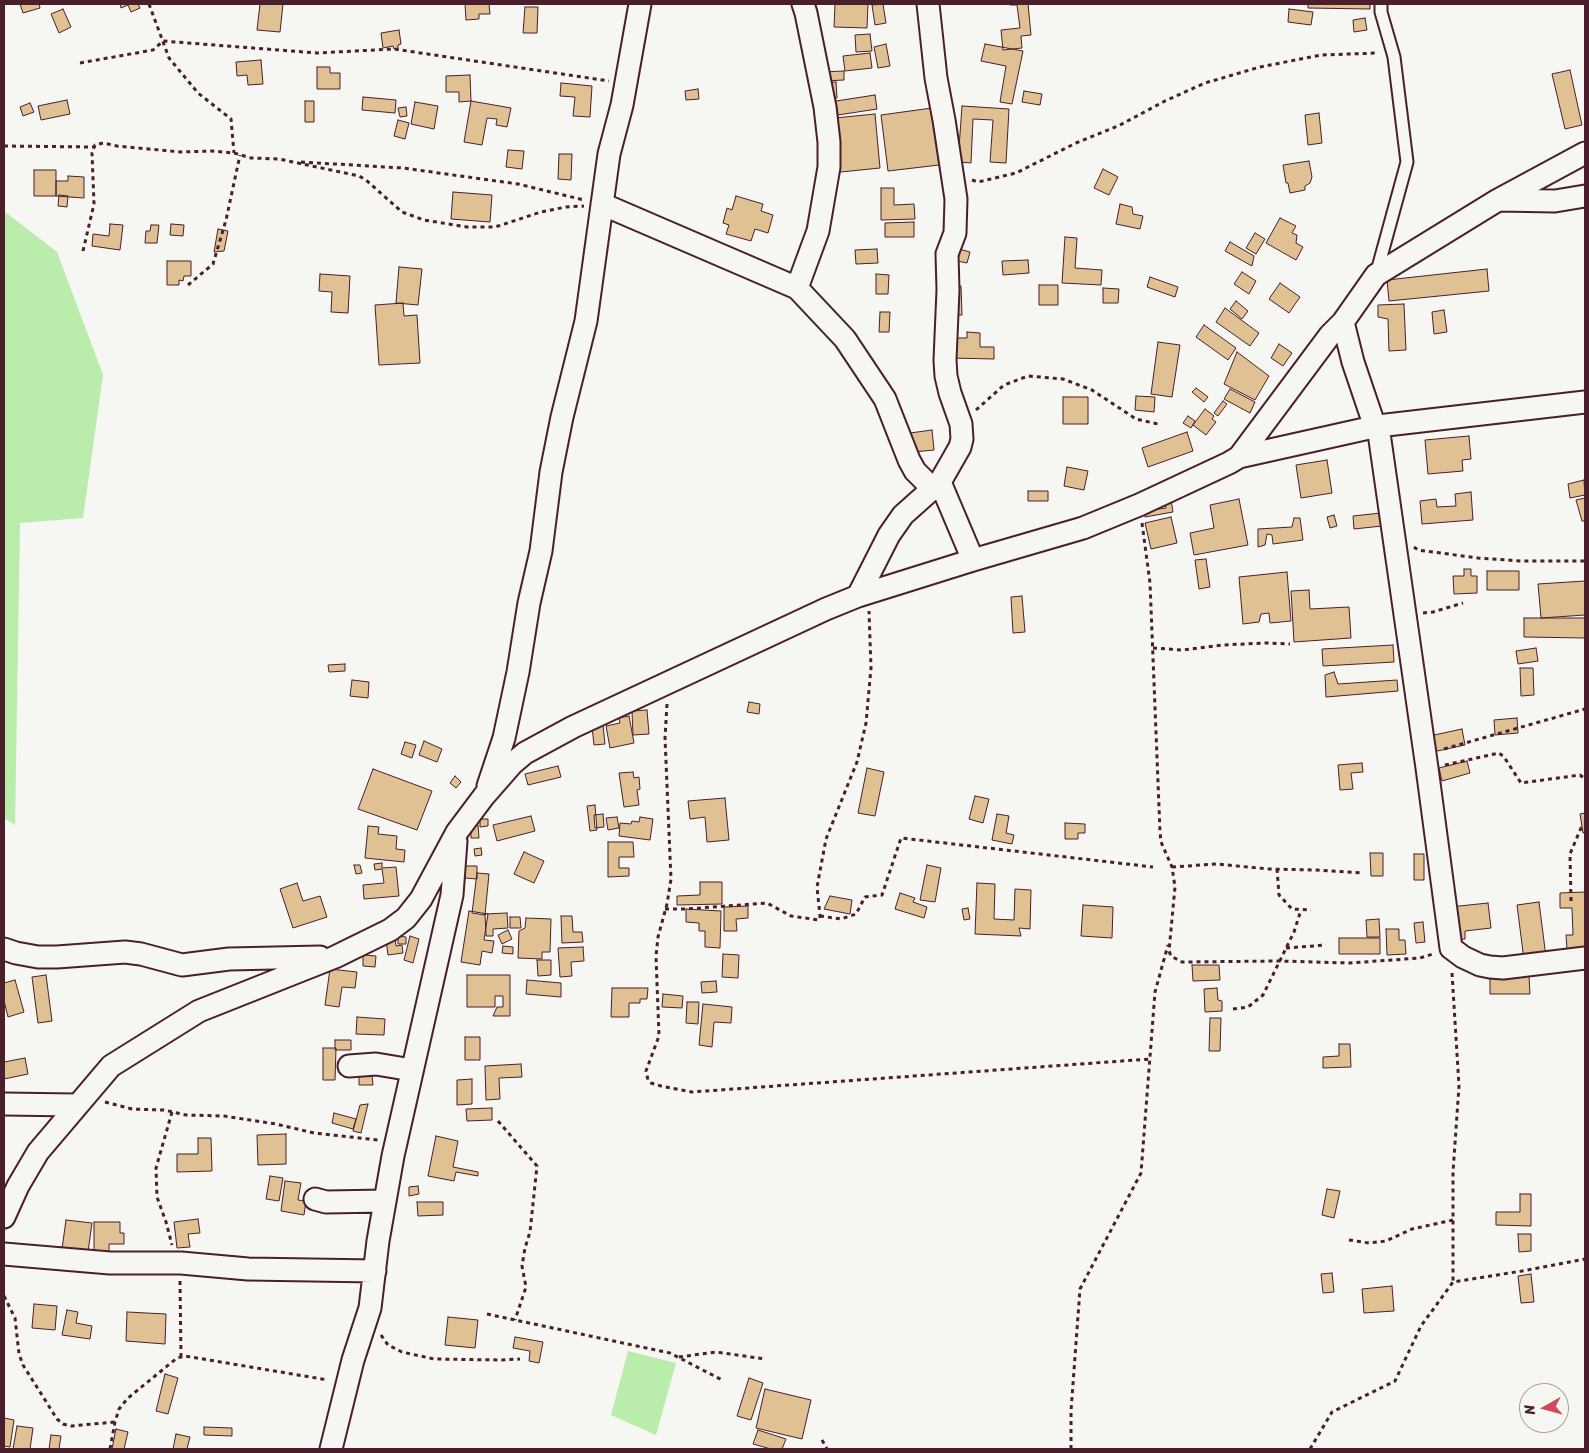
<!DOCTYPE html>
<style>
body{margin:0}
#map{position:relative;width:1589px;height:1453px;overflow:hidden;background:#f6f6f2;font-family:Sriracha,sans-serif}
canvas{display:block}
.frame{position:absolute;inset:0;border:5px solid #4a1f2b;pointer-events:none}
.north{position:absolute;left:1519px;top:1383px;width:50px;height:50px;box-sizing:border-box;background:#f6f6f2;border:1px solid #b1a0a2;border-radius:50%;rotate:263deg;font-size:14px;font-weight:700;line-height:20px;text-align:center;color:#4a1f2b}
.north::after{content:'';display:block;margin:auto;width:18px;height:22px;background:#d1495b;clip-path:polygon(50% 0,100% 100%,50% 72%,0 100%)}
</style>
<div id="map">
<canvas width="1589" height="1453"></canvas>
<div class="frame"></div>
<div class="north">N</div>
</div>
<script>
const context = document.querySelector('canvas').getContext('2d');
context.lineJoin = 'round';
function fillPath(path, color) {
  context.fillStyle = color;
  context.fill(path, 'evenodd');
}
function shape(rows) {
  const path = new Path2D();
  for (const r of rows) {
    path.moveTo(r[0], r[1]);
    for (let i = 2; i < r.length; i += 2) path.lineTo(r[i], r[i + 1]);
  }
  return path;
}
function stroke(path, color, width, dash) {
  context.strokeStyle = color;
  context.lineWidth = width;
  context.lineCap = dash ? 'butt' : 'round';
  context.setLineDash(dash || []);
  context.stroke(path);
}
fillPath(shape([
 [4,211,57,252,103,375,83,518,20,523,15,825,4,818],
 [628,1351,676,1363,656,1435,611,1415]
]), '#baecac');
const building = shape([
 [20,4,39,4,40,8,23,13,20,4],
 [120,4,138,4,140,8,131,12,128,5,121,8,120,4],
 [260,4,283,4,280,32,257,30,260,4],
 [465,4,489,4,490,14,479,14,479,19,466,20,465,4],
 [835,4,868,4,867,28,834,27,835,4],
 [883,4,886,23,875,25,872,5,883,4],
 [1010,4,1028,4,1031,35,1021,36,1022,48,1003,50,1001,30,1020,28,1017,5,1010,5,1010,4],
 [1308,4,1370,4,1370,9,1308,8,1308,4],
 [525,7,538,7,537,33,523,33,525,7],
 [63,9,71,27,59,33,51,14,63,9],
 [1289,9,1313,12,1311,25,1288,22,1289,9],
 [1365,18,1367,30,1354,32,1353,20,1365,18],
 [399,30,401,44,398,45,398,48,394,49,393,46,383,48,381,33,399,30],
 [870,34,872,51,856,52,855,35,870,34],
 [886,44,890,66,878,68,874,47,886,44],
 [985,44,1023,51,1012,104,1000,102,1006,66,981,61,985,44],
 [870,53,872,68,845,71,843,56,870,53],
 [261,60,263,84,248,85,247,75,237,76,236,62,261,60],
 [317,67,330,67,330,73,340,73,340,89,317,89,317,67],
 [1570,70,1582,125,1565,129,1552,74,1570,70],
 [844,71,844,80,824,81,823,72,844,71],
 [470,75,471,101,459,102,459,92,446,92,446,76,470,75],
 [836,82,837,98,826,99,824,83,836,82],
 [561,83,592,86,590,117,573,116,575,97,560,96,561,83],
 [698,89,699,99,686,100,685,91,698,89],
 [1024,91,1042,94,1040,105,1022,102,1024,91],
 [875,95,877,109,838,115,836,101,875,95],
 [363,97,396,100,395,113,362,110,363,97],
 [67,100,70,114,41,120,38,106,67,100],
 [305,101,314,101,314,122,305,122,305,101],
 [471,101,511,108,507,127,496,125,497,119,487,118,482,145,464,142,471,101],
 [415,102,438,106,434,129,411,124,415,102],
 [30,103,34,112,23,116,20,107,30,103],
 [962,106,1009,109,1006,163,990,162,993,120,973,119,971,163,958,162,962,106],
 [406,107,407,116,400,117,398,108,406,107],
 [932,108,939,165,888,171,881,115,932,108],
 [1319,113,1322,143,1308,145,1305,115,1319,113],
 [875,114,880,168,831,173,825,119,875,114],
 [398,120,409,123,405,139,394,136,398,120],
 [508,150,524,151,522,169,506,167,508,150],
 [559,154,572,154,571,180,558,179,559,154],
 [1309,161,1312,177,1310,183,1305,186,1305,190,1290,193,1288,183,1286,183,1283,165,1309,161],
 [1103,169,1118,177,1109,195,1094,188,1103,169],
 [34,170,56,170,56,196,34,196,34,170],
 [68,176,84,177,84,198,56,196,56,181,68,181,68,176],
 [881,188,894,188,894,205,914,204,915,219,881,220,881,188],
 [453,192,492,195,490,222,451,219,453,192],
 [59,195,68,196,67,207,58,206,59,195],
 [736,196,763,204,761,211,773,215,768,233,755,229,751,241,726,234,729,225,723,223,727,208,732,210,736,196],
 [1120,204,1132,207,1133,214,1143,216,1140,229,1116,224,1120,204],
 [1280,218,1296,226,1292,233,1297,235,1296,243,1303,247,1296,260,1266,243,1280,218],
 [914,222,914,237,885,237,885,223,914,222],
 [110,224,123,225,120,250,92,246,93,234,109,236,110,224],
 [171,224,184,225,183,236,170,235,171,224],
 [151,225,159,225,157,243,145,243,146,231,150,231,151,225],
 [218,229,228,231,224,251,214,252,218,229],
 [1255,233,1265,239,1256,254,1246,248,1255,233],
 [1065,237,1077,238,1075,268,1102,270,1101,285,1062,283,1065,237],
 [1230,242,1254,256,1252,266,1225,251,1230,242],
 [955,248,970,252,967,263,952,260,955,248],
 [877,249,878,263,856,264,855,250,877,249],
 [1028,260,1029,273,1003,275,1002,261,1028,260],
 [167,261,191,261,191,276,184,276,183,281,179,280,179,285,167,285,167,261],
 [399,267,422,269,418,305,396,303,399,267],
 [1487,269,1489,291,1389,301,1387,280,1487,269],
 [1242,272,1256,281,1249,294,1234,284,1242,272],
 [320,274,350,276,348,313,331,312,332,292,319,291,320,274],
 [876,274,889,275,888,294,876,294,876,274],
 [1150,277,1178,287,1175,297,1147,287,1150,277],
 [1280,283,1300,297,1289,313,1269,299,1280,283],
 [1039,285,1058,285,1058,305,1039,305,1039,285],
 [952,286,961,286,962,315,952,315,952,286],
 [1103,288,1119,289,1118,303,1103,303,1103,288],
 [1236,301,1248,311,1242,319,1230,309,1236,301],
 [403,303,404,316,417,315,420,363,379,365,375,305,403,303],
 [1404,304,1406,350,1389,351,1388,319,1378,317,1378,305,1404,304],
 [1225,308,1259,333,1250,346,1216,322,1225,308],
 [1444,310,1447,332,1434,334,1432,312,1444,310],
 [880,312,890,312,889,332,879,332,880,312],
 [1204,325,1236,348,1228,360,1196,337,1204,325],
 [967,332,980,333,980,347,994,347,994,359,950,358,951,338,967,338,967,332],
 [1158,342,1180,345,1172,397,1151,394,1158,342],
 [1279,344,1292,353,1283,366,1271,358,1279,344],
 [1237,352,1269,376,1255,400,1224,384,1237,352],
 [1196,388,1208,397,1204,402,1192,392,1196,388],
 [1230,389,1255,402,1250,413,1224,399,1230,389],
 [1136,396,1155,397,1154,412,1135,410,1136,396],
 [1063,397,1088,397,1088,424,1063,424,1063,397],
 [1223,401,1227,404,1218,416,1214,413,1223,401],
 [1205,409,1214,416,1212,419,1216,422,1206,435,1193,425,1205,409],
 [1188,416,1195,421,1191,428,1183,423,1188,416],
 [932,430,934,450,913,452,910,433,932,430],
 [1187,432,1193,451,1148,467,1142,448,1187,432],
 [1469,436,1471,459,1462,460,1463,471,1428,474,1425,440,1469,436],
 [1327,460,1332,493,1301,498,1296,465,1327,460],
 [1067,467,1088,471,1084,490,1064,486,1067,467],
 [1584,480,1585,495,1570,498,1568,484,1584,480],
 [1028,491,1048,491,1048,501,1028,501,1028,491],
 [1471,492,1473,520,1422,524,1420,501,1436,499,1437,507,1456,506,1455,494,1471,492],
 [1585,498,1585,521,1582,521,1576,500,1585,498],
 [1239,499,1248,545,1194,555,1190,533,1214,528,1210,505,1239,499],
 [1171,500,1173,512,1145,517,1144,511,1166,508,1165,501,1171,500],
 [1381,513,1382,526,1354,529,1353,516,1381,513],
 [1334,515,1337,526,1330,528,1327,517,1334,515],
 [1171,517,1177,543,1151,549,1145,523,1171,517],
 [1294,518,1300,518,1303,540,1273,544,1272,535,1267,534,1265,545,1258,547,1258,529,1292,527,1294,518],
 [1206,559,1210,587,1199,589,1195,560,1206,559],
 [1464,569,1471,569,1471,576,1477,576,1477,593,1454,594,1453,576,1464,576,1464,569],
 [1487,571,1519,571,1519,590,1487,590,1487,571],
 [1287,572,1291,621,1270,623,1269,613,1261,614,1259,622,1243,624,1239,577,1287,572],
 [1585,581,1585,615,1541,618,1538,584,1585,581],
 [1309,590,1310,609,1349,607,1351,638,1294,642,1291,591,1309,590],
 [1022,596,1025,632,1013,633,1011,597,1022,596],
 [1524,618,1585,618,1585,638,1524,637,1524,618],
 [1393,645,1394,662,1323,666,1322,649,1393,645],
 [1536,648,1538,661,1518,664,1516,651,1536,648],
 [345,664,345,671,329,672,328,665,345,664],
 [1520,668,1533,668,1534,695,1521,696,1520,668],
 [1334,672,1338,684,1397,680,1398,691,1326,697,1325,675,1334,672],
 [352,680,369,682,368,698,350,696,352,680],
 [749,702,760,704,759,714,747,712,749,702],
 [647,710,649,734,633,735,632,711,647,710],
 [629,716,634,743,610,748,606,726,620,723,619,718,629,716],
 [1517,718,1518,733,1495,735,1494,720,1517,718],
 [603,725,605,744,594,745,592,727,603,725],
 [1462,729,1465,745,1428,753,1425,737,1462,729],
 [424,741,442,749,437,762,419,755,424,741],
 [405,742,416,745,412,758,401,754,405,742],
 [1467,761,1470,773,1442,781,1439,768,1467,761],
 [1362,763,1363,772,1351,773,1353,789,1340,790,1338,765,1362,763],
 [558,766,561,777,528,785,525,774,558,766],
 [867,768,884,772,875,816,858,813,867,768],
 [373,769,432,791,417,830,358,809,373,769],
 [633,772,634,778,639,777,640,789,637,790,639,805,624,807,619,773,633,772],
 [455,776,461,782,456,788,450,783,455,776],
 [975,796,989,799,983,823,969,819,975,796],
 [725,798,729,840,707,842,705,817,690,819,688,801,725,798],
 [595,805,597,830,590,831,587,806,595,805],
 [1585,813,1585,833,1583,833,1580,814,1585,813],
 [603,814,604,827,595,828,594,815,603,814],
 [997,814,1009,816,1006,833,1014,835,1012,844,992,840,997,814],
 [531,816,535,831,497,841,493,825,531,816],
 [617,817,619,828,608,830,606,818,617,817],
 [640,817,653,819,650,840,619,836,620,823,631,824,632,821,639,822,640,817],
 [480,819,488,819,488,826,480,827,480,819],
 [1065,823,1085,824,1085,833,1078,833,1078,839,1065,839,1065,823],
 [471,825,478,825,479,838,471,838,471,825],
 [368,826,379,827,378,834,397,836,396,849,405,850,404,862,365,858,368,826],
 [608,842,633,842,634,857,619,857,619,868,629,868,629,876,608,877,608,842],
 [481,848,482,855,475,856,474,849,481,848],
 [524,852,544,861,534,883,514,874,524,852],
 [1370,853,1383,853,1383,876,1371,876,1370,853],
 [1414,854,1424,854,1424,880,1414,880,1414,854],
 [382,863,382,868,396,867,399,896,364,899,363,885,384,883,382,869,375,870,374,864,382,863],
 [354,865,360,865,362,873,356,874,354,865],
 [927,865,941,868,935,902,920,900,927,865],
 [465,866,477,866,477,879,465,878,465,866],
 [477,873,489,874,485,915,472,913,477,873],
 [700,882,722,882,722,904,677,905,677,896,700,895,700,882],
 [297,883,303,901,320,896,327,917,293,928,280,889,297,883],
 [977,883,995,884,994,919,1014,920,1015,889,1031,890,1030,929,1019,928,1021,936,975,934,977,883],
 [1585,892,1585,948,1567,949,1566,935,1573,935,1572,908,1560,908,1560,893,1585,892],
 [900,893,915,898,913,902,927,907,924,918,895,909,900,893],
 [830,896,852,900,850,914,824,909,830,896],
 [1539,902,1546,957,1524,960,1517,905,1539,902],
 [1488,903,1491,928,1465,931,1465,939,1453,940,1450,907,1488,903],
 [1083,905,1113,907,1112,938,1081,936,1083,905],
 [748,906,748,918,736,919,737,931,724,931,724,907,748,906],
 [968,908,970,919,964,920,962,909,968,908],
 [686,909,721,911,720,948,705,947,705,931,699,931,699,923,686,922,686,909],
 [469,911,488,914,484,940,494,941,492,953,482,951,480,965,461,962,469,911],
 [507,913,508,928,493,929,493,936,486,936,485,914,507,913],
 [561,916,572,916,573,932,582,932,583,942,562,943,561,916],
 [510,917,520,917,521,928,510,928,510,917],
 [526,918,551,919,550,952,542,952,542,959,518,958,519,931,525,928,526,918],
 [1379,919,1380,937,1367,937,1366,920,1379,919],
 [1423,922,1425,942,1416,943,1414,923,1423,922],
 [1386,929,1399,929,1399,940,1405,940,1406,954,1387,955,1386,929],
 [508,930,512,939,502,944,498,935,508,930],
 [398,936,406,937,406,944,398,944,398,936],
 [410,936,419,939,413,963,404,960,410,936],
 [1339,938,1380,938,1380,954,1339,954,1339,938],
 [395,939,396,946,402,945,403,953,388,955,386,940,395,939],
 [503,946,513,947,513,954,502,953,503,946],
 [583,947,584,961,571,962,572,976,560,977,558,948,583,947],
 [723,954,739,955,738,978,722,977,723,954],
 [363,955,376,956,375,967,363,966,363,955],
 [537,960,551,960,551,975,538,976,537,960],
 [1192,965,1219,965,1220,980,1193,981,1192,965],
 [330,969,357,972,355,988,342,987,339,1007,325,1005,330,969],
 [46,975,52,1021,38,1023,32,977,46,975],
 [467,975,510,975,510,1016,493,1016,497,1007,503,1007,503,996,495,996,495,1007,467,1007,467,975],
 [1529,976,1530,994,1490,994,1490,977,1529,976],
 [15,980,24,1012,8,1017,4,1001,4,983,15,980],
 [527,980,561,983,561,997,526,994,527,980],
 [716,981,717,992,702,993,701,982,716,981],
 [612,988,648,988,647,999,640,999,640,1003,629,1003,629,1017,611,1017,612,988],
 [1217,988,1218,1000,1222,1001,1222,1011,1205,1012,1204,989,1217,988],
 [663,994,683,996,682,1008,662,1007,663,994],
 [687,1002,699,1002,698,1024,686,1023,687,1002],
 [703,1004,732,1007,731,1023,714,1022,712,1047,699,1045,703,1004],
 [357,1017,385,1019,384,1035,356,1034,357,1017],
 [1210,1018,1221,1018,1220,1051,1209,1051,1210,1018],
 [465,1037,480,1037,480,1060,465,1060,465,1037],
 [335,1040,351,1040,351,1050,335,1050,335,1040],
 [1339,1044,1350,1044,1351,1067,1323,1068,1323,1057,1339,1056,1339,1044],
 [323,1048,336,1048,335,1080,323,1080,323,1048],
 [25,1058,28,1074,4,1079,4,1062,25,1058],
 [521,1064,522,1077,499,1078,500,1099,486,1100,485,1066,521,1064],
 [359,1076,372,1076,373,1085,359,1085,359,1076],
 [472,1079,472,1104,457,1105,457,1080,472,1079],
 [368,1104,361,1133,353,1131,360,1105,368,1104],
 [492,1108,492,1120,467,1121,466,1109,492,1108],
 [334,1113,356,1119,353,1129,332,1123,334,1113],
 [286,1134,286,1164,258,1165,257,1135,286,1134],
 [436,1136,458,1141,453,1167,478,1172,478,1176,456,1172,454,1181,428,1176,436,1136],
 [198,1138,211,1138,212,1171,177,1172,177,1154,198,1154,198,1138],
 [270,1176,283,1178,279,1201,266,1199,270,1176],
 [285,1181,301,1183,298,1200,306,1201,304,1215,281,1211,285,1181],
 [418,1186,419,1194,409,1196,409,1187,418,1186],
 [1327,1189,1340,1191,1334,1218,1322,1215,1327,1189],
 [1520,1194,1531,1194,1531,1226,1496,1225,1496,1212,1520,1212,1520,1194],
 [417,1202,443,1202,443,1215,418,1216,417,1202],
 [198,1219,200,1233,188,1234,190,1247,177,1248,174,1222,198,1219],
 [66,1220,92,1223,88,1252,62,1249,66,1220],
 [94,1222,120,1222,120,1233,124,1233,124,1244,109,1244,109,1257,94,1258,94,1222],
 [1518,1234,1531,1234,1531,1251,1519,1252,1518,1234],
 [1332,1273,1334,1292,1323,1293,1321,1274,1332,1273],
 [1531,1274,1534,1302,1521,1303,1518,1276,1531,1274],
 [1392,1286,1394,1311,1364,1313,1362,1289,1392,1286],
 [34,1304,57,1306,55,1330,32,1328,34,1304],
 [67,1310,78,1312,76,1323,92,1326,90,1339,62,1335,67,1310],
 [127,1312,166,1314,165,1344,126,1341,127,1312],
 [448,1317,478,1320,475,1348,445,1345,448,1317],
 [515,1337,543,1342,539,1363,529,1361,530,1351,513,1348,515,1337],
 [165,1374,178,1378,168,1414,156,1411,165,1374],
 [749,1378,763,1383,751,1420,737,1416,749,1378],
 [765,1389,811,1400,802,1439,756,1428,765,1389],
 [4,1418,14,1420,10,1447,4,1446,4,1418],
 [17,1426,33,1428,30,1449,13,1449,17,1426],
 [204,1427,232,1428,232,1436,204,1435,204,1427],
 [116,1429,128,1432,124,1449,112,1449,116,1429],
 [758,1430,786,1439,782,1449,771,1449,753,1444,758,1430],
 [176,1434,190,1437,187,1449,173,1449,176,1434],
 [51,1435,61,1436,59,1449,49,1449,51,1435]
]);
fillPath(building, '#dfc193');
stroke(building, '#4a1f2b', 1);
const service = shape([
 [1376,275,1407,162,1394,57,1381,12,1381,4]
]);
const minor = shape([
 [1500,200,1555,201,1585,196],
 [602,204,797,288,845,339,885,399,909,460,915,471,933,489],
 [797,288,818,231,829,167,829,142,825,107,806,13,803,4],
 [1343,322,1353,362,1375,427],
 [1378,426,1427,768,1451,948,1463,957,1480,965,1490,967,1503,968,1585,958],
 [1239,457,1378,426,1585,402],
 [940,482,973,560],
 [858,596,889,535,903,515,940,482,960,447,962,439,961,424,950,393,946,376,945,360,948,290,947,254,955,233,956,199,944,120,936,78,928,4],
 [488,786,504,738,518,672,529,603,541,551,551,472,562,417,586,321,609,154,622,105,640,4],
 [4,949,16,953,38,957,57,957,125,952,141,954,182,965,229,959,320,957],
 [349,1066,376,1064,412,1070],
 [4,1104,76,1105],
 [315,1199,326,1202,385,1201],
 [4,1217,18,1186,38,1152,111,1066,199,1011,335,957,390,930,406,918,421,899,457,832,484,796,512,764,525,753,573,727,826,609,858,596,973,560,1083,528,1139,505,1229,463,1239,457,1330,335,1343,322,1376,275,1498,200,1585,153],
 [4,1254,110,1263,181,1263,248,1269,375,1271],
 [331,1449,353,1360,370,1308,378,1241,393,1156,452,895,456,841]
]);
stroke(service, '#4a1f2b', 15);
stroke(minor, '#4a1f2b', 25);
stroke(shape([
 [149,4,169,58,198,93,231,119,234,153],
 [80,63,153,50,163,41,317,53,394,49,609,81],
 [4,146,93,147],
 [301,162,403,168,518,184,584,200],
 [972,180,978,182,1016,173,1076,143,1120,125,1165,101,1205,83,1260,67,1321,55,1378,53],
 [83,251,94,204,92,153,95,145,103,143,117,146,181,152,212,151,234,153,251,158,279,159,359,176,366,180,402,212,424,220,467,227,495,227,541,212,566,207,584,206],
 [188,285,213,264,226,220,240,155],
 [976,410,1004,385,1028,376,1063,379,1092,390,1136,419,1158,424],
 [1142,523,1150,583,1160,832,1161,842,1172,867,1175,887,1169,951,1171,956,1182,962,1280,961,1349,963,1420,958,1433,954],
 [1414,547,1418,550,1478,558,1521,561,1585,561],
 [1423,613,1433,612,1463,603],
 [1153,648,1182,650,1222,645,1266,643,1290,644],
 [667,704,665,738,671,879,667,904,658,937,656,956,659,1036,646,1071,648,1080,651,1083,661,1086,692,1092,1150,1059],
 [1444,749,1585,709],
 [1445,765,1499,753,1504,757,1521,783,1580,775,1585,779],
 [1172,867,1216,864,1269,869,1316,870,1363,873],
 [1277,869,1279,895,1292,909,1311,910],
 [1571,901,1570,854,1581,828,1585,826],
 [665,909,686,909,767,903,791,916,819,920,820,916,817,887,826,839,857,762,866,723,871,668,869,611],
 [820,916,841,919,856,914,865,897,882,895,901,838,1153,867],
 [1286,948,1326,945],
 [1452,973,1459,1086,1453,1172,1453,1282],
 [1233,1009,1248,1007,1263,995,1294,932,1301,910],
 [105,1102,132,1109,164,1110,186,1115,224,1116,276,1124,314,1133,378,1140],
 [172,1112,156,1168,157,1197,166,1222,172,1245],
 [498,1121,537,1166,530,1232,525,1248,522,1266,526,1287,515,1320],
 [1349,1240,1369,1243,1386,1241,1412,1229,1453,1220],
 [180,1281,181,1357],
 [4,1296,15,1318,19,1354,23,1365,57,1419,63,1424,71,1426,115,1422],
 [487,1314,670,1353,724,1381],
 [381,1335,388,1345,402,1352,434,1359,502,1360,520,1359],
 [679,1357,716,1352,765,1359],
 [822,1440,827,1449],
 [110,1449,115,1422,119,1409,128,1398,177,1358,185,1356,328,1380],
 [1071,1449,1071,1411,1080,1289,1141,1173,1155,992,1168,945],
 [1310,1449,1332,1412,1395,1381,1421,1326,1453,1282,1522,1271,1585,1259]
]), '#4a1f2b', 3, [4, 4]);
stroke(service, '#f6f6f2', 11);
stroke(minor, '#f6f6f2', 21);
</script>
